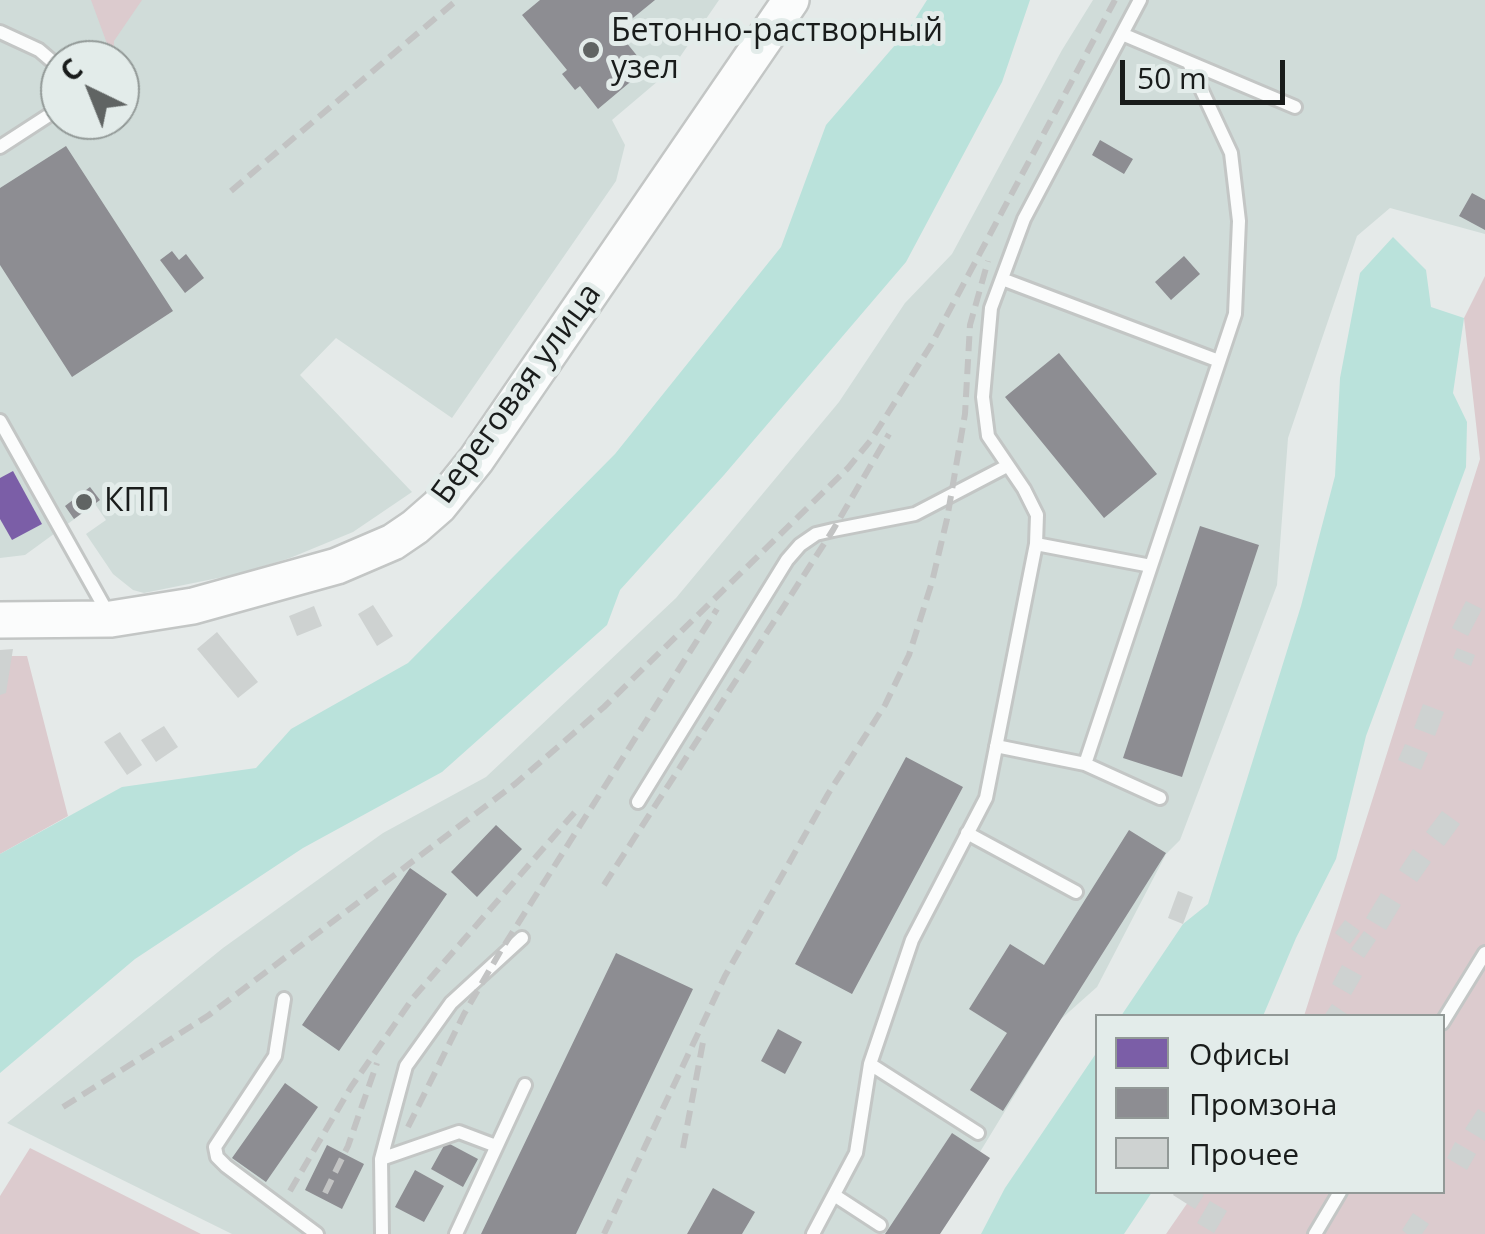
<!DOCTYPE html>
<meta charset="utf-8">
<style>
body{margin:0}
#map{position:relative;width:1485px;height:1234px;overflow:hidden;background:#e5eae9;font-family:"Open Sans",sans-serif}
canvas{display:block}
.legend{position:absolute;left:1095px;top:1014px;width:350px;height:180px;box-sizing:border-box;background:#e3ecea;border:2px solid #929997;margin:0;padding:12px 18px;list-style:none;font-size:30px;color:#191c1b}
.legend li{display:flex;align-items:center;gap:20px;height:50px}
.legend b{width:50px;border:2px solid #929997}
.north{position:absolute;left:40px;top:40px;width:100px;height:100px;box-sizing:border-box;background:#e3ecea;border:2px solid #929997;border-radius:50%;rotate:317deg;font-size:28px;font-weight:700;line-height:40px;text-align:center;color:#191c1b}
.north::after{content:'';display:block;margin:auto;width:35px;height:45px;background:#606463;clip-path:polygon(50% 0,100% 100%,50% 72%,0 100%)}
.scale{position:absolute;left:1120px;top:60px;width:165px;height:45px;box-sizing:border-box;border:5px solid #191c1b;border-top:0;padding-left:12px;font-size:30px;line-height:35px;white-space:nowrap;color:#191c1b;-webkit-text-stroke:8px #e3ecea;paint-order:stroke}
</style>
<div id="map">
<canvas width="1485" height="1234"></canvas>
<ul class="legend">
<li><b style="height:28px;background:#7b5ea7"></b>Офисы</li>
<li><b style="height:28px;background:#8d8d92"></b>Промзона</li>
<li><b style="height:28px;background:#ced2d1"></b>Прочее</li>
</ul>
<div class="north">С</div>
<div class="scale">50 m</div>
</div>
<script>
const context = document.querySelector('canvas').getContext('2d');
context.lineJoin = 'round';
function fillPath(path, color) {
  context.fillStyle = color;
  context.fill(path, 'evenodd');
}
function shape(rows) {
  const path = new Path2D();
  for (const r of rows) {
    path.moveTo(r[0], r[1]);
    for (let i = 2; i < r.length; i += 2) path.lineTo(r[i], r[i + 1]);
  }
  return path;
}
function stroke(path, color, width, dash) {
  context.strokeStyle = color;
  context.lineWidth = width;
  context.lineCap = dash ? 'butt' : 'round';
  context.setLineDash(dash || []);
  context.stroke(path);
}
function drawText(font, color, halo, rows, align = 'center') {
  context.font = font + ' "Open Sans",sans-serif';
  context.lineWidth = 10;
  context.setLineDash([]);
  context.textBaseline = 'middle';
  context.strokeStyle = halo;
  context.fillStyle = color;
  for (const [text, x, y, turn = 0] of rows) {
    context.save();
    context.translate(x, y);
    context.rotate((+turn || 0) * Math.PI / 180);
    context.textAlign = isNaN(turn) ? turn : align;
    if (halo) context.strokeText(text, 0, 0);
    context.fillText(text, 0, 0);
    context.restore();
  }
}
fillPath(shape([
 [0,0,719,0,671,70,612,120,625,145,616,181,452,418,336,338,300,375,412,492,353,532,290,558,238,574,144,593,133,590,113,574,86,534,106,520,95,504,25,555,0,558],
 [60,60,120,60,120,120,60,120],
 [1093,0,1485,0,1485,234,1390,208,1357,236,1288,438,1277,585,1180,840,1166,854,1097,987,1061,1019,930,1234,232,1234,7,1123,223,948,383,833,486,777,676,598,839,402,905,303,952,254,1062,50]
]), '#d0dcd9');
fillPath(shape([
 [91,0,142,0,114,41,113,60],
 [1485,276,1485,1234,1166,1234,1195,1192,1442,1192,1442,1016,1304,1016,1480,459,1464,318],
 [0,656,27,656,68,816,0,854],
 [30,1148,201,1234,0,1234,0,1196]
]), '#dccbce');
fillPath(shape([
 [927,0,1030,0,1002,82,906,262,724,475,620,590,607,625,442,772,303,848,135,959,0,1073,0,854,122,787,256,768,291,729,408,663,615,454,781,247,826,125,908,30],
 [1393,237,1426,270,1431,307,1464,318,1453,393,1467,422,1466,467,1366,736,1336,859,1296,938,1263,1016,1121,1016,1183,924,1208,904,1301,606,1335,476,1340,378,1360,273],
 [1097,1052,1098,1192,1152,1192,1124,1234,981,1234,1005,1188]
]), '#bae2db');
fillPath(shape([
 [13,471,42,524,12,540,0,519,0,478]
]), '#7b5ea7');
fillPath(shape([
 [540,0,655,0,617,31,647,68,598,109,580,86,575,90,562,74,567,70,522,15],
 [1100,140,1133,159,1124,174,1092,155],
 [66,146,173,311,72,377,0,265,0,188],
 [1472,193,1485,200,1485,230,1459,216],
 [172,251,179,260,186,254,204,278,185,293,160,260],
 [1184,256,1200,274,1171,300,1155,282],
 [1059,353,1157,474,1104,518,1005,397],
 [90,487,100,500,74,519,65,506],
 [1200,526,1259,545,1182,777,1123,758],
 [906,757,963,787,852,994,795,964],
 [496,825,522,849,477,897,451,872],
 [1129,830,1166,853,1003,1111,970,1090,1007,1033,969,1009,1010,944,1044,965],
 [410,868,447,894,339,1051,302,1025],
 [616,953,693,989,576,1234,481,1234],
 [778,1029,802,1042,785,1074,761,1061],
 [285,1083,318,1107,266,1182,232,1158],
 [952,1133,990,1158,940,1234,885,1234],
 [446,1142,478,1159,463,1187,431,1169],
 [327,1145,364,1164,342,1209,305,1190],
 [415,1170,444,1186,424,1222,395,1207],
 [713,1188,755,1212,742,1234,687,1234]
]), '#8d8d92');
fillPath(shape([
 [1466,601,1482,609,1468,636,1452,628],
 [373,605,393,636,377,646,358,614],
 [314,606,322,626,297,636,289,616],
 [217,632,258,682,238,698,197,649],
 [1457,648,1475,655,1471,666,1453,658],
 [13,649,6,693,0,695,0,650],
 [1423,704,1444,712,1435,736,1414,728],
 [164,726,178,747,156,762,141,740],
 [120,732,142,765,127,775,104,742],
 [1405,744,1428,753,1421,770,1398,760],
 [1442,811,1460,824,1444,846,1426,832],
 [1413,849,1431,862,1417,882,1399,870],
 [1178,891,1193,897,1183,924,1168,918],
 [1381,893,1401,905,1386,930,1366,918],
 [1345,920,1360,931,1350,944,1335,933],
 [1364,931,1376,940,1364,958,1351,949],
 [1342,965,1362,976,1351,995,1332,984],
 [1332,1004,1350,1016,1324,1016],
 [1478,1109,1485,1113,1485,1141,1465,1129],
 [1455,1142,1476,1154,1467,1170,1447,1158],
 [1175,1192,1198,1192,1204,1195,1195,1209,1173,1195],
 [1210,1201,1227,1211,1214,1233,1197,1223],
 [1413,1213,1429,1224,1422,1234,1407,1234,1402,1230]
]), '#ced2d1');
const lane = shape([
 [0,32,39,50,60,68],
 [1122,34,1295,107],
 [0,147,60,108],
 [1002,279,1219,361],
 [0,421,110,617],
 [1036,544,1151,566],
 [996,746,1085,764,1160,798],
 [1085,764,1235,314,1239,221,1231,153,1189,63],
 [638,802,787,560,800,545,816,534,833,530,915,514,1007,466],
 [967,833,1076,892],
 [284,999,275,1056,215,1147,217,1157,226,1166,317,1234],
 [1442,1023,1485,953],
 [870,1064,978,1133],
 [381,1159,459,1132,496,1146],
 [834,1195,880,1225],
 [382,1234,381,1159,406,1066,451,1003,522,938],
 [456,1234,525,1085],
 [813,1234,856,1153,870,1064,912,940,986,798,1036,544,1037,515,1024,489,988,436,983,397,991,308,1024,219,1140,0],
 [1315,1234,1340,1192]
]);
const secondary = shape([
 [0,620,111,619,193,606,337,566,393,542,415,527,439,506,476,460,791,0]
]);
stroke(lane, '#c3c6c5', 18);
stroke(secondary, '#c3c6c5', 40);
stroke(lane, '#fbfcfc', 12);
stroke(secondary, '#fbfcfc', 35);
stroke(shape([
 [231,191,457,0],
 [604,885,833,530,889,434],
 [63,1107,209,1015,515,784,604,707,848,468,871,440,931,345,1115,0],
 [408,1127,464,1014,500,952,717,609],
 [683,1148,703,1042],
 [290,1191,351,1087,413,998,575,812],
 [325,1193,348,1146,377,1063],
 [604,1234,725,976,828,794,885,705,909,655,932,582,947,519,965,414,970,325,988,261]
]), '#c2c3c3', 6, [15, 8]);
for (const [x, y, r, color] of [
 [591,50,10,"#606463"],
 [84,502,10,"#606463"]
]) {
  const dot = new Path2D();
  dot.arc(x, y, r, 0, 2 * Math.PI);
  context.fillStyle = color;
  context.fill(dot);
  stroke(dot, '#e3ecea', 4);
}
drawText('32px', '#191c1b', '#e3ecea', [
 ["Бетонно-растворный",611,32],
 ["узел",611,69],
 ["КПП",104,502]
], 'left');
drawText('32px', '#191c1b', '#e3ecea', [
 ["Береговая улица",517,394,-54]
]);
</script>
